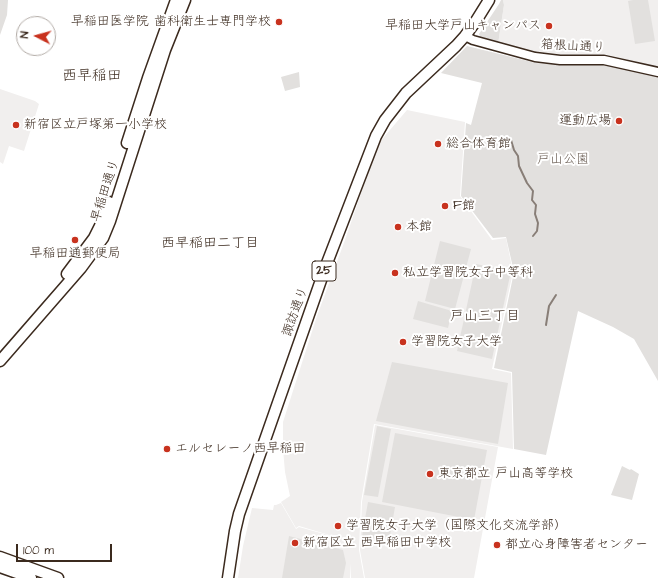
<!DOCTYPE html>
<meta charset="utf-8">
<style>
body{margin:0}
#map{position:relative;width:658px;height:578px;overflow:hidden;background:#fff;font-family:"Architects Daughter",sans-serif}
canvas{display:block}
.north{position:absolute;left:16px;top:16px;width:40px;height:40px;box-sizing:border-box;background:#fff;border:1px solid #b1aaa5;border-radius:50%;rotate:276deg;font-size:11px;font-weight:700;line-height:16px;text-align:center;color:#3b2a1e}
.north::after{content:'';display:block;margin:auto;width:14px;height:18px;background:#c8321e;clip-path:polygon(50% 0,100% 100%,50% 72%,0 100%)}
.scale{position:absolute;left:16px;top:544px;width:96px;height:18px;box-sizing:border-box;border:2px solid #3b2a1e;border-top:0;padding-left:5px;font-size:12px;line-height:14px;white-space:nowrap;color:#3b2a1e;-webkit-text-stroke:3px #fff;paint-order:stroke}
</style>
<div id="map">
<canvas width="658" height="578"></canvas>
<div class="north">N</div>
<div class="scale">100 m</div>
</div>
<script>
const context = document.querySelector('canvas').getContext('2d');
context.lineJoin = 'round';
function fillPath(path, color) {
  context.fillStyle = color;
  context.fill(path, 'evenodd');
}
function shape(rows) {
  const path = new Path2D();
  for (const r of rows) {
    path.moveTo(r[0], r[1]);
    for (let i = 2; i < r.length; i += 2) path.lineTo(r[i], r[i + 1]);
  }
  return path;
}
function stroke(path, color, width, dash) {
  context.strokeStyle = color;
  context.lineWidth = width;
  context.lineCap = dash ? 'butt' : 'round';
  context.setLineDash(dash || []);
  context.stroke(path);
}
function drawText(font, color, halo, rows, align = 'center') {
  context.font = font + ' "Architects Daughter","Klee One",sans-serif';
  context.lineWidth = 4;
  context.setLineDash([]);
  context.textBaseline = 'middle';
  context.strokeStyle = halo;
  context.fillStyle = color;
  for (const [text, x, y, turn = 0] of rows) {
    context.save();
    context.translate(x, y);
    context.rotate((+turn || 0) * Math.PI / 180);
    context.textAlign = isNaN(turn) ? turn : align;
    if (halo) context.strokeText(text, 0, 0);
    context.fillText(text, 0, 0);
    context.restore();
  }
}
fillPath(shape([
 [503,0,658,0,658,67,604,54,559,56,545,55,498,44,504,5],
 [0,89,35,101,39,104,24,151,9,146,3,164,0,162],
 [407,110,465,122,460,196,492,240,506,238,513,272,492,369,511,373,513,449,374,424,361,502,359,550,364,578,351,578,351,563,346,540,299,526,296,528,281,502,290,496,285,472,283,449,283,422,317,316,345,240,378,144],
 [375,425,498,447,474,578,365,578,360,550,362,502],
 [281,503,296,529,299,527,346,540,351,563,350,578,238,578,243,546,252,508,273,510,274,505,276,505]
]), '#f1efee');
fillPath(shape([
 [0,0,8,0,7,15,0,35],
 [501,0,503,0,504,5,498,44,481,39,479,34,499,4],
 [633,0,648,0,655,41,635,44,628,1],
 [467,46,536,63,560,64,602,63,658,77,658,381,634,339,613,327,578,311,546,455,514,449,512,372,494,368,514,272,506,237,493,238,461,196,466,123,471,125,482,83,441,73],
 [299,72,300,87,285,91,281,77],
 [440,241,471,249,455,309,425,301],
 [476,264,511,271,492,359,457,351],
 [418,301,452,311,448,328,413,319],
 [392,362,508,383,498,444,376,421],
 [377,426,391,429,378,497,364,495],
 [395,433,487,450,474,520,382,502],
 [622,466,630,470,631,469,639,474,632,500,611,495],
 [368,502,395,507,389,541,362,536],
 [289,536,343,550,346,563,343,578,282,578]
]), '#e2e0de');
stroke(shape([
 [511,140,514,150,518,156,519,166,527,183,533,191,532,200,536,205,535,214,538,223,537,231,533,236],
 [546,325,549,306,556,295]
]), '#887e77', 2);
const tertiary = shape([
 [465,36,473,40,535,57,560,60,604,60,658,72]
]);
const primary = shape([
 [127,143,148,78,176,0],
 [67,274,94,238,103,220,109,202],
 [0,361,81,268,103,238,110,221,165,50,185,0],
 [0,557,58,578],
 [0,567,31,578],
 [228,578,235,531,239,514,327,263,376,136,385,120,406,93,456,46,465,36,476,21,489,0]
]);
stroke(tertiary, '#3b2a1e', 11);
stroke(primary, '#3b2a1e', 13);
stroke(tertiary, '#fff', 8);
stroke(primary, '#fff', 10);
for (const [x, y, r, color] of [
 [279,22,4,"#c8321e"],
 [549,26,4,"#c8321e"],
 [619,121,4,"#c8321e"],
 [16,125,4,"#c8321e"],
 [438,144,4,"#c8321e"],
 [445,206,4,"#c8321e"],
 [398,227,4,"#c8321e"],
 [75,240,4,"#c8321e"],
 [395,273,4,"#c8321e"],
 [403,342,4,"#c8321e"],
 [167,449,4,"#c8321e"],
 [430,474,4,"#c8321e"],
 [338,526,4,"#c8321e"],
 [295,543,4,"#c8321e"],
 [497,545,4,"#c8321e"]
]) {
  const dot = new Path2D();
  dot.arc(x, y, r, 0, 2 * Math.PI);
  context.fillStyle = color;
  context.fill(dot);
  stroke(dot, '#fff', 1.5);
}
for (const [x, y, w] of [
 [324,271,24]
]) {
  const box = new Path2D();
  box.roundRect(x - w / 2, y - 10, w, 20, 3);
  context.fillStyle = '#fff';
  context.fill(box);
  stroke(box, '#3b2a1e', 1);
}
drawText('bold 12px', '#3b2a1e', null, [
 ["25",324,271]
]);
drawText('13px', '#3b2a1e', '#fff', [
 ["早稲田医学院 歯科衛生士専門学校",271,22,"right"],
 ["早稲田大学戸山キャンパス",541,26,"right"],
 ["運動広場",611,121,"right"],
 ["新宿区立戸塚第一小学校",24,125],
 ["総合体育館",446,144],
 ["F館",453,206],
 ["本館",406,227],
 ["早稲田通郵便局",75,254,"center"],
 ["私立学習院女子中等科",403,273],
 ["学習院女子大学",411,342],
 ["エルセレーノ西早稲田",175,449],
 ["東京都立 戸山高等学校",438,474],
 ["学習院女子大学（国際文化交流学部）",346,526],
 ["新宿区立 西早稲田中学校",303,543],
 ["都立心身障害者センター",505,545]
], 'left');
drawText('13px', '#3b2a1e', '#fff', [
 ["箱根山通り",573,47,3],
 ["早稲田通り",106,191,-72],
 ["諏訪通り",296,312,-70]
]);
drawText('13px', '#65584e', '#fff', [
 ["戸山公園",563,160]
]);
drawText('14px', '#3b2a1e', '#fff', [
 ["西早稲田二丁目",210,244],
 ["戸山三丁目",485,317]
]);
drawText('15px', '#3b2a1e', '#fff', [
 ["西早稲田",92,77]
]);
</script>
